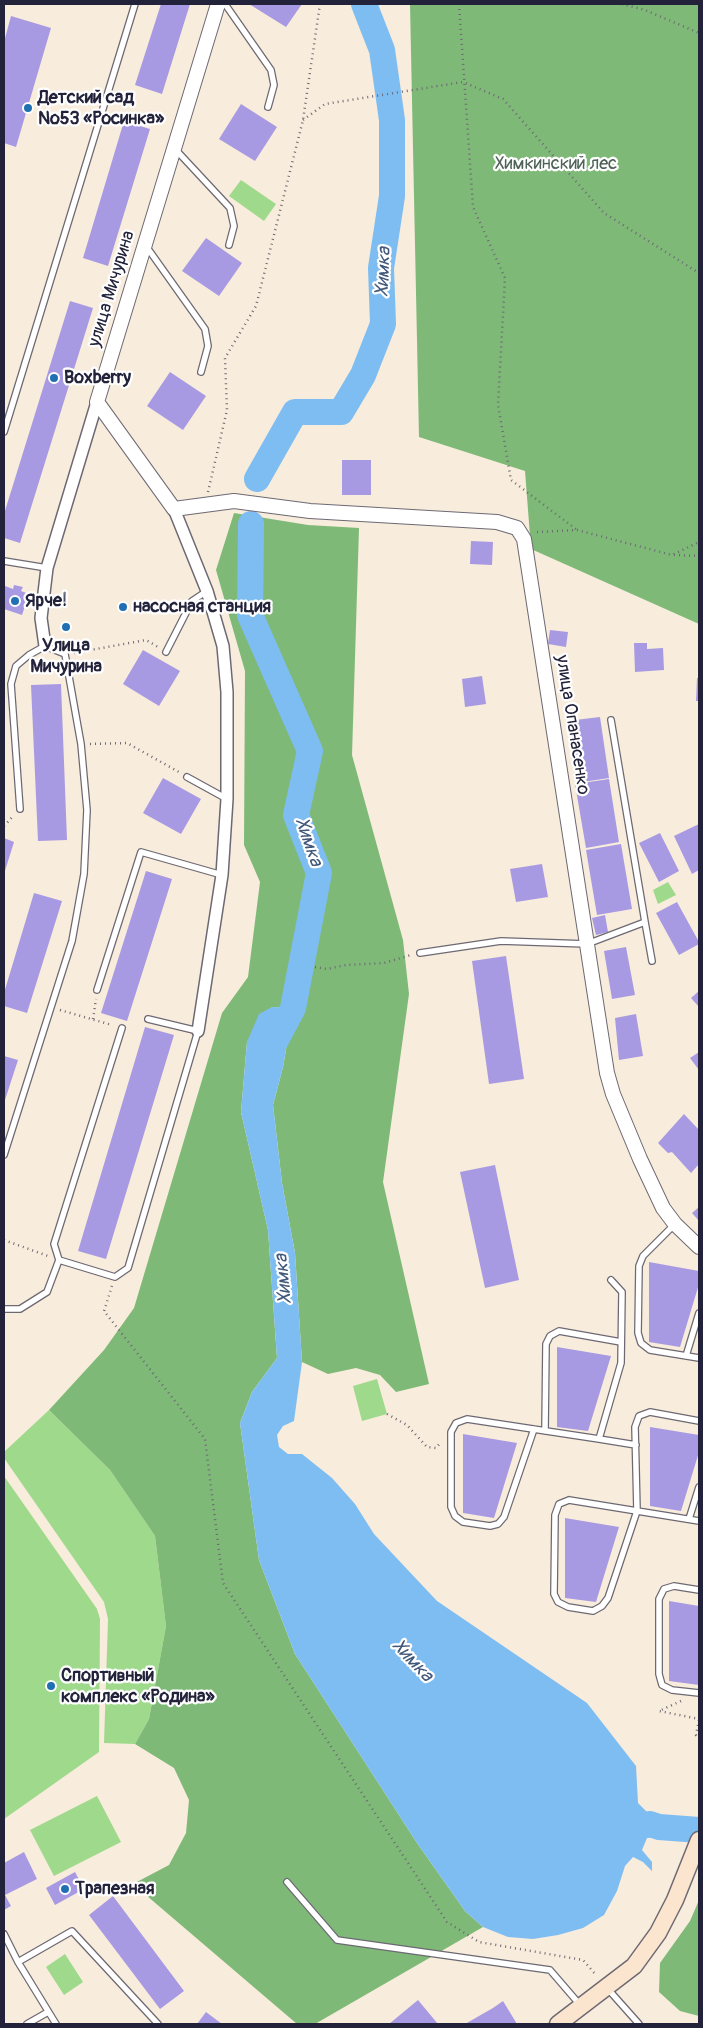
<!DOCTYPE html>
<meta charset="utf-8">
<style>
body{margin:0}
#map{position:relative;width:703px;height:2028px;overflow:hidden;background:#f8ecdc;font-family:Pangolin,sans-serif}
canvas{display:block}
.frame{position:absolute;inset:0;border:5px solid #22223b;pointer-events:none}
</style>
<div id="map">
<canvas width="703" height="2028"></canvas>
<div class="frame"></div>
</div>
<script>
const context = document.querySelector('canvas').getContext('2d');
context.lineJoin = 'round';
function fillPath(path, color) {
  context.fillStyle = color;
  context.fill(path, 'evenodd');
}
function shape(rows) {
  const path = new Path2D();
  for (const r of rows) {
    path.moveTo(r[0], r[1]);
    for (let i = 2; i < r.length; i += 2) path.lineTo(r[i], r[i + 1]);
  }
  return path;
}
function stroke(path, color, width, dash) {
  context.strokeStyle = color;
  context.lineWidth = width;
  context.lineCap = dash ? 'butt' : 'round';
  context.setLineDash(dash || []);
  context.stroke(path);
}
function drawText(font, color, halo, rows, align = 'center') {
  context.font = font + ' Pangolin,sans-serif';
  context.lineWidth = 4.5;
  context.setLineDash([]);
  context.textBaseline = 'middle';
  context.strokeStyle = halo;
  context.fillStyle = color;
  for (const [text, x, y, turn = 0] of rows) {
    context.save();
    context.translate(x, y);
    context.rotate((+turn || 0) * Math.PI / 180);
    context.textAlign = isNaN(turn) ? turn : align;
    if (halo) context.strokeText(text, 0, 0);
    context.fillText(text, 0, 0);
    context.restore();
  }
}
fillPath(shape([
 [241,180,276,204,264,221,229,196],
 [668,882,676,895,658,904,653,890],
 [377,1379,387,1414,362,1421,353,1386],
 [49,1410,110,1470,155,1536,166,1626,149,1719,135,1744,104,1743,108,1619,104,1602,4,1458,4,1452],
 [4,1476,97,1609,100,1619,99,1752,4,1819],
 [97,1796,121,1842,54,1876,30,1830],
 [65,1954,83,1982,64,1995,46,1967]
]), '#9fd98c');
fillPath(shape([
 [410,4,699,4,699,624,531,549,525,471,419,437],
 [234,513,308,525,359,528,352,755,403,940,409,994,383,1182,429,1384,396,1392,380,1375,356,1368,328,1374,302,1362,295,1253,282,1183,273,1105,283,1067,293,1009,272,1007,247,1042,241,1112,268,1230,277,1358,252,1392,240,1423,259,1560,295,1654,417,1843,465,1911,483,1927,315,2024,297,2024,133,1884,169,1865,186,1833,189,1800,174,1768,135,1744,149,1719,166,1626,155,1536,110,1470,49,1410,104,1350,134,1308,222,1013,248,977,260,882,244,845,245,671,216,570],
 [699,1900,699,2016,680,2011,659,1992,660,1963,690,1921]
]), '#7fb978');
fillPath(shape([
 [272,1007,293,1008,283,1067,273,1105,282,1183,295,1253,302,1362,294,1421,283,1426,277,1435,279,1447,288,1454,302,1454,332,1478,355,1504,374,1534,437,1601,587,1703,636,1766,638,1803,648,1813,689,1820,682,1835,647,1838,642,1850,652,1862,652,1871,643,1862,633,1857,625,1866,617,1891,604,1915,583,1928,558,1935,533,1939,508,1937,483,1927,465,1911,417,1843,295,1654,259,1560,240,1423,252,1392,277,1358,268,1230,241,1112,247,1042,259,1014]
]), '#7ebdf2');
stroke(shape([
 [257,479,295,412,341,412,363,375,383,324,381,268,392,196,392,120,382,50,364,4],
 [251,524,250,615,310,751,296,815,319,873,293,1008,276,1040],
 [650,1824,659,1827,699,1830]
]), '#7ebdf2', 26);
fillPath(shape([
 [161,4,190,4,162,94,135,85],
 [249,4,302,4,286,27],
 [11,16,51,28,16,147,4,143,4,42],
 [241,104,277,127,255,161,219,139],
 [124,121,150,129,108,266,83,258],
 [206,238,242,263,219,296,182,271],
 [70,301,93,308,20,543,4,538,4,514],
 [170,372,206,396,183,430,147,406],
 [342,460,371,460,371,495,342,495],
 [471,541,493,542,492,565,470,564],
 [14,585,23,587,21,591,29,594,22,615,4,609,5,586,13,589],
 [550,630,568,632,566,647,548,644],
 [634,643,647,643,647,649,663,648,664,670,635,672],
 [143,650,180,671,159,706,123,684],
 [482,676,486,704,465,707,462,679],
 [697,678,699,678,699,701,696,701],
 [61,684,67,840,38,841,31,685],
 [600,717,609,778,576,783,567,721],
 [163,778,201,799,181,834,143,813],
 [609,779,619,842,586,848,575,784],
 [699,824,699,870,692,874,674,836],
 [660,833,679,871,659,882,639,843],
 [4,838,14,842,4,874],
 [621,844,632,909,597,915,586,850],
 [542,864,548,897,516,902,510,869],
 [146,871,172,879,127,1021,101,1013],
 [34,893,62,901,27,1013,4,1006,4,993],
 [677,902,699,942,699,944,679,955,656,913],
 [605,915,608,932,596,935,592,918],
 [626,947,635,995,612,999,604,951],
 [506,956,524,1079,489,1084,472,961],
 [699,991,699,1007,691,998],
 [636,1014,643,1056,619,1060,615,1018],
 [145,1027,174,1035,106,1259,78,1251],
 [699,1052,699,1070,690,1058],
 [4,1056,18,1060,4,1103],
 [684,1114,699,1130,699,1164,691,1173,672,1152,668,1153,658,1143],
 [495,1165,519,1280,485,1288,460,1172],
 [699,1207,699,1221,692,1213],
 [649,1262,699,1271,699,1284,680,1347,649,1342],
 [557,1347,611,1356,588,1431,557,1427],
 [650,1427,699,1435,699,1452,681,1511,650,1506],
 [463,1434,517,1443,494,1518,463,1513],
 [565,1518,619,1527,596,1602,565,1598],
 [669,1601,699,1606,699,1685,669,1681],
 [24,1852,37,1879,5,1895,11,1906,4,1910,4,1863],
 [75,1872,84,1889,55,1905,46,1888],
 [113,1896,184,1991,160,2009,89,1915],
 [418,2000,438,2024,389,2024],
 [503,2001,517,2024,465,2024,493,2008],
 [206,2012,222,2024,197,2024]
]), '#a89ae2');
const service = shape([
 [225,4,271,70,274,85,268,107],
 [176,150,230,208,234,226,229,245],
 [146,246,205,329,208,346,201,372],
 [4,432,135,4],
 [4,561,47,568],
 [166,652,192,601,207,591],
 [187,777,227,799],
 [645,922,652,961],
 [420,953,501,941,587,944,645,922,611,720],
 [97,990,141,852,222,875],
 [122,1028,54,1244,59,1260,115,1277,128,1268,198,1031,148,1019],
 [4,1155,72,941,84,874,87,810,81,744,65,654,45,646,29,655,16,666,11,684,20,809],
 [675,1224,643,1256,639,1266,638,1333,641,1343,650,1350,699,1358],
 [4,1309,20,1309,47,1292,59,1260],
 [686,1356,699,1313],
 [699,1421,650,1412,639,1416,635,1427,637,1511,699,1521],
 [534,1429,504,1517,498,1524,490,1526,463,1522,455,1516,451,1507,451,1432,456,1423,467,1419,599,1439,636,1445],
 [545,1431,546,1344,550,1336,559,1331,621,1342],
 [599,1439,621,1363,622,1292,611,1280],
 [569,1500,637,1511,608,1598,602,1606,593,1611,568,1607,558,1602,554,1594,555,1515,559,1504,569,1500],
 [689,1519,699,1487],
 [699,1590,674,1586,664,1589,659,1599,659,1674,662,1685,672,1690,699,1693],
 [287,1882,337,1940,550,1970,581,2006],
 [4,1934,18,1962],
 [607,1988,639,2024],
 [27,2024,48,2012],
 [56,2024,18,1962,72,1931,158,2024]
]);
const minor = shape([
 [174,509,207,591,223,646,227,692,227,799,222,875,198,1031],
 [45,646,41,618,47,568,97,402]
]);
const tertiary = shape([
 [218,4,97,402,174,509,234,501,310,511,497,522,517,528,524,539,607,1073,613,1094,640,1159,663,1208,675,1224,699,1247]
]);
const secondary = shape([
 [558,2024,634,1966,658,1933,675,1900,699,1840]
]);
stroke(service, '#6d6973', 8);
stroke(minor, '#6d6973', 14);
stroke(tertiary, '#6d6973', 16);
stroke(secondary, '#6d6973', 19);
stroke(shape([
 [459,4,473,207,505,278,498,405,511,480,577,530],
 [622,4,645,10,699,33],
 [303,120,325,104,463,82,503,99,604,213,699,273],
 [208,492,227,410,225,358,256,306,303,120,320,4],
 [537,532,577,530,672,555,699,542],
 [674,555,699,556],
 [74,653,146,640,158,647],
 [90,744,127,743,179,772],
 [4,826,14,815],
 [315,967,327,969,346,965,384,963,411,955],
 [60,1010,112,1025],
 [93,1019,96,999],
 [4,1240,48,1256],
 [112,1286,104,1311,205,1439,223,1583,447,1922,479,1942,583,1960,596,1975],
 [387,1414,407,1425,427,1447,436,1448,441,1442],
 [681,1701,659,1711,699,1719],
 [699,1720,696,1735,699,1738]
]), '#6d6973', 2.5, [1, 4]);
stroke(service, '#fff', 5.5);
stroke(minor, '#fff', 11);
stroke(tertiary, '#fff', 14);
stroke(secondary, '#fce5cf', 16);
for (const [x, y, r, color] of [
 [28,108,5,"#1f6fb2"],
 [54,378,5,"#1f6fb2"],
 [15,601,5,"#1f6fb2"],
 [123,607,5,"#1f6fb2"],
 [66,627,5,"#1f6fb2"],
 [51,1686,5,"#1f6fb2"],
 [65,1889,5,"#1f6fb2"]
]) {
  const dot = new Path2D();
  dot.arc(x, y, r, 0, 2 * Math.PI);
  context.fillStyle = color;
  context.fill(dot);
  stroke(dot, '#fff', 2);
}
drawText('bold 18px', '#22223b', '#fff', [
 ["Детский сад",38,98],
 ["№53 «Росинка»",38,119],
 ["Boxberry",64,378],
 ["Ярче!",25,601],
 ["насосная станция",133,607],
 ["Улица",66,646,"center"],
 ["Мичурина",66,667,"center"],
 ["Спортивный",61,1676],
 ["комплекс «Родина»",61,1697],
 ["Трапезная",75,1889]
], 'left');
drawText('18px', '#4e6257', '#fff', [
 ["Химкинский лес",556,164]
]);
drawText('18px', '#22223b', '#fff', [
 ["улица Мичурина",112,289,-73],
 ["улица Опанасенко",572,725,81]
]);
drawText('italic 19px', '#42587b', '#fff', [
 ["Химка",384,272,-87],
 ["Химка",308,842,71],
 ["Химка",284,1279,-95],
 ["Химка",412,1661,47]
]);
</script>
